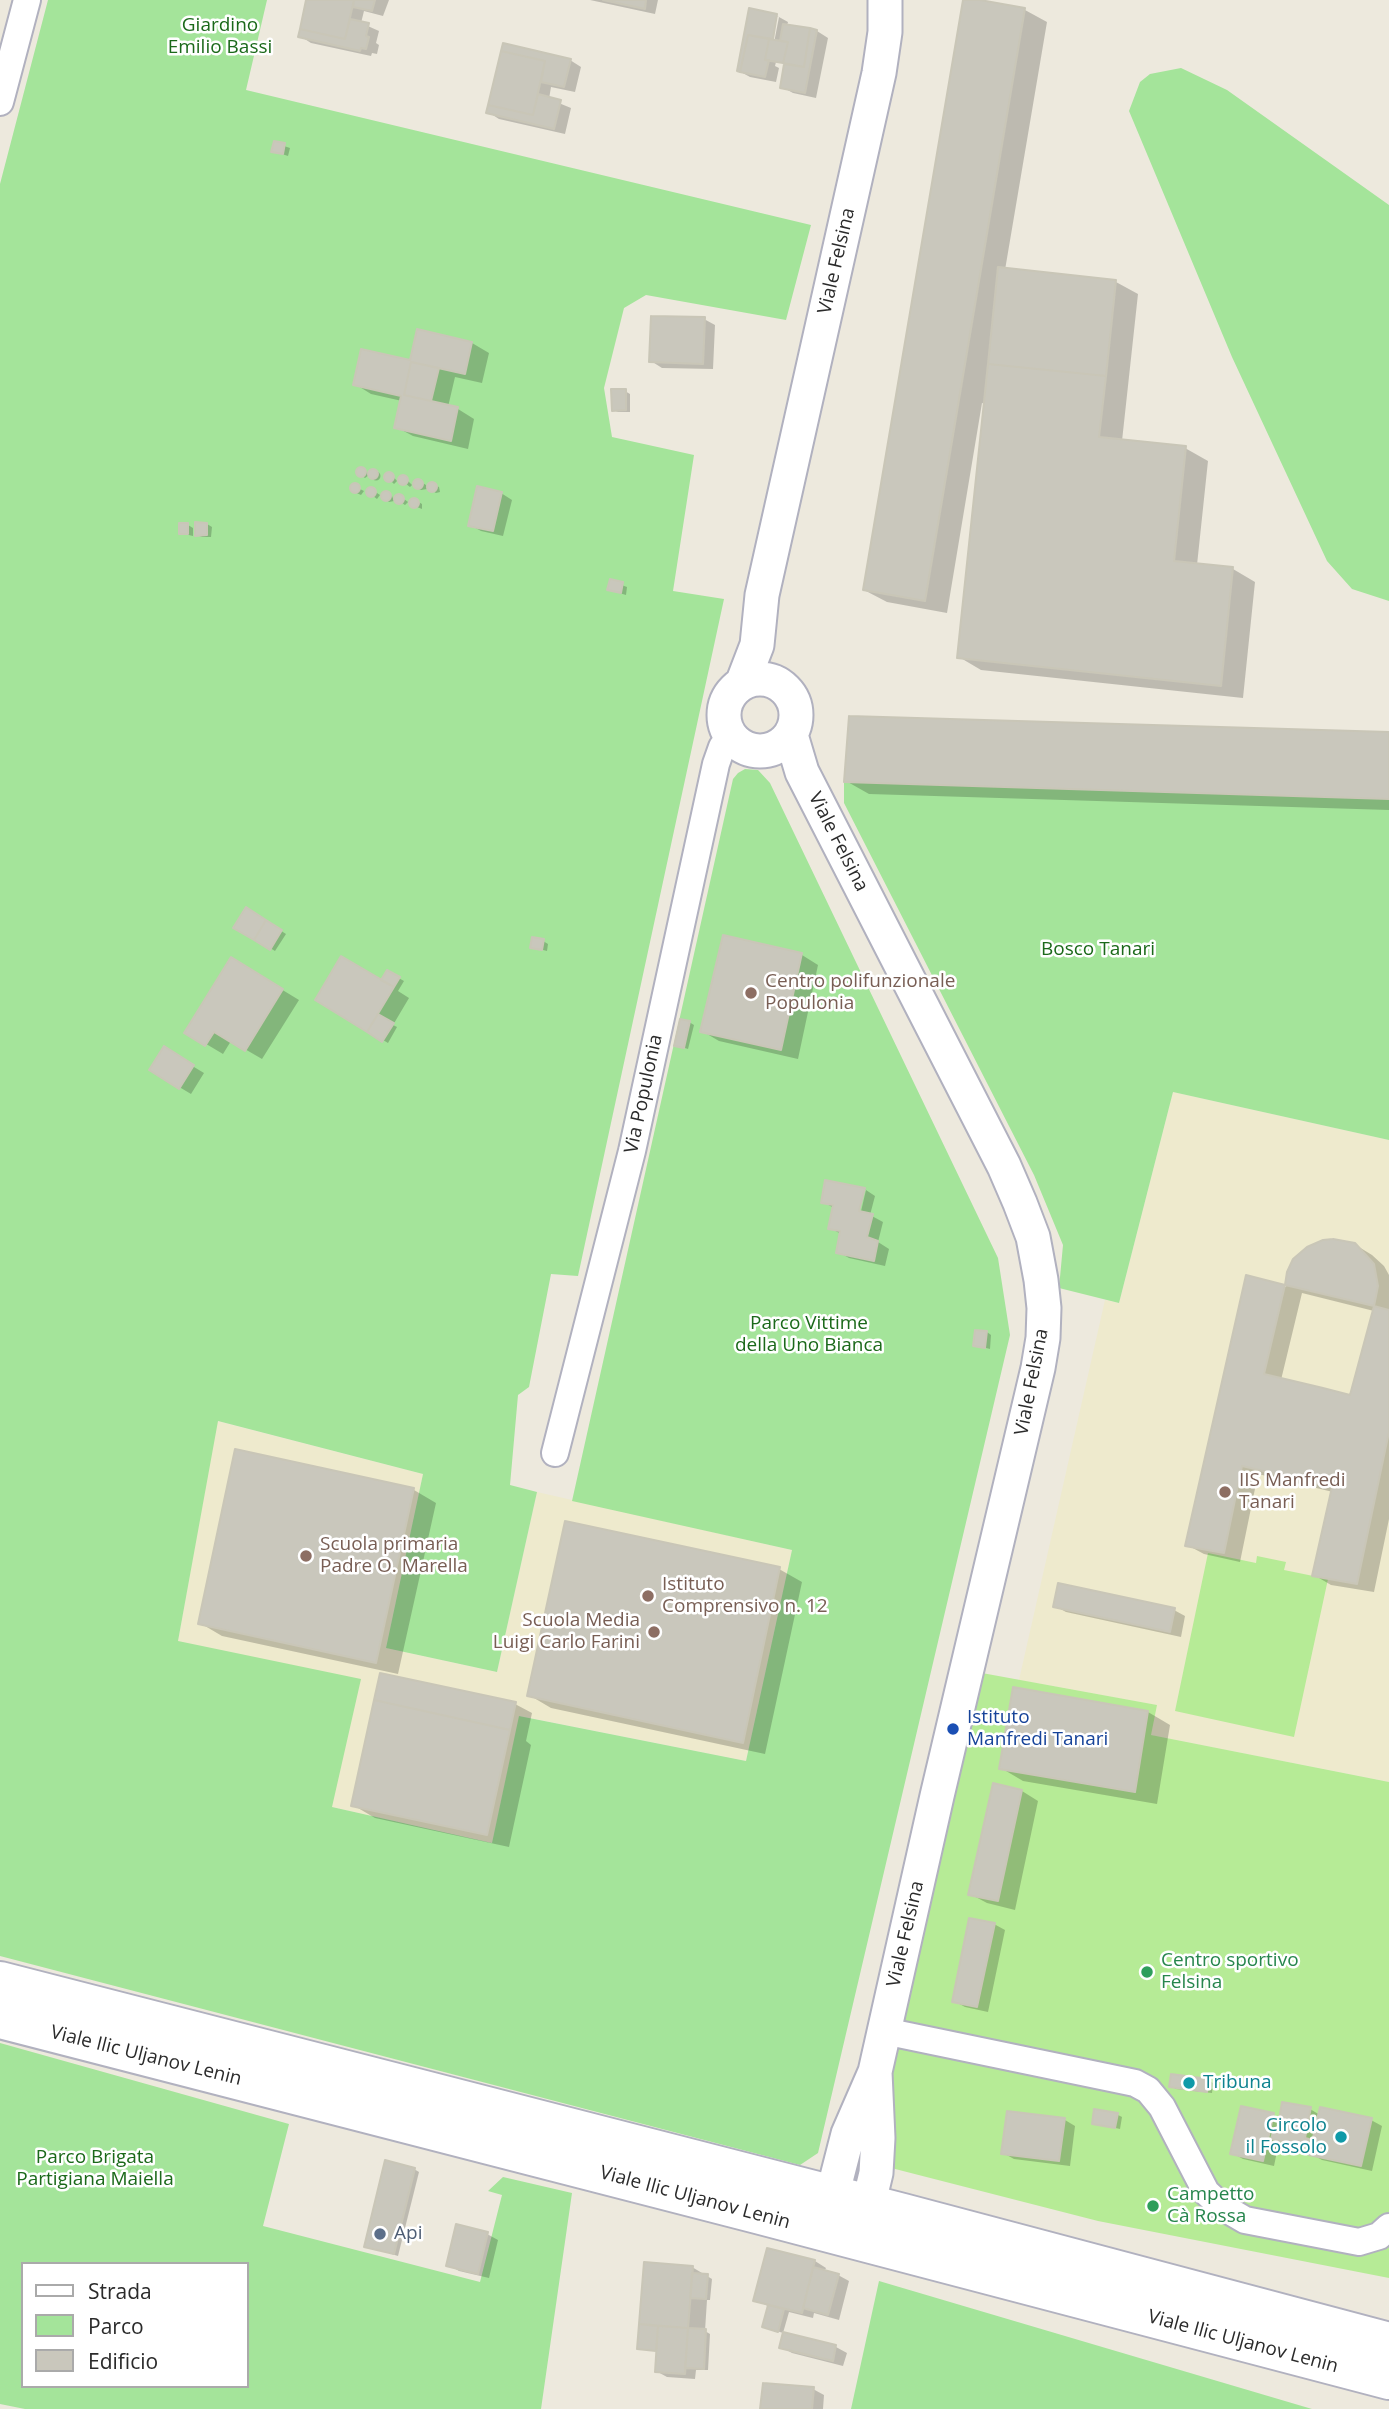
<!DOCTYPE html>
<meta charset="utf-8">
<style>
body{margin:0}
#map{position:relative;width:1389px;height:2409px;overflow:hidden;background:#ede9dd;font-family:"Open Sans",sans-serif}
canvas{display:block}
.legend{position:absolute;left:21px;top:2262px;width:228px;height:126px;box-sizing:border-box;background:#fff;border:2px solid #aaa;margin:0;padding:9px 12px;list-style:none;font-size:21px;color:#2b2b2b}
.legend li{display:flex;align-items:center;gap:14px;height:35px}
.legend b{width:35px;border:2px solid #aaa}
</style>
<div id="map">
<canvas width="1389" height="2409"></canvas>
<ul class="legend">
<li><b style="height:9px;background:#fff"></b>Strada</li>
<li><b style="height:19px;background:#a4e49a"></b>Parco</li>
<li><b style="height:19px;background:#c9c7bc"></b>Edificio</li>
</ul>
</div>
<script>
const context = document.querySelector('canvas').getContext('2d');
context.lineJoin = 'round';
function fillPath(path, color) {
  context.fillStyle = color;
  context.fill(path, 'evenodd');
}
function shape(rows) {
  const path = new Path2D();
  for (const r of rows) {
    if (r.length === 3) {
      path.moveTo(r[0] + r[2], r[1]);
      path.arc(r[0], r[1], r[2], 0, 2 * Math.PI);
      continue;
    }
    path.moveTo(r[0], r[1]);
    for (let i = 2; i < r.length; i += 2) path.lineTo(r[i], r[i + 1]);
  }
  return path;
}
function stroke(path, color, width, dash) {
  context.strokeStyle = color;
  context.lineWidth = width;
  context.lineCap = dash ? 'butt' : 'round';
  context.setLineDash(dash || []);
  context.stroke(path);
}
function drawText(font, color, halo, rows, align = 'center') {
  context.font = font + ' "Open Sans",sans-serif';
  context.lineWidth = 5;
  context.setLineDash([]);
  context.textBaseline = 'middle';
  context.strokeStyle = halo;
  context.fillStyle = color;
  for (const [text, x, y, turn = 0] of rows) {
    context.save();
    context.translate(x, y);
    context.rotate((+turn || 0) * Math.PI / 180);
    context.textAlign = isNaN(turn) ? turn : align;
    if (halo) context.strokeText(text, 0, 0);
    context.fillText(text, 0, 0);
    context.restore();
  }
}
fillPath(shape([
 [1173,1092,1389,1140,1389,1782,1150,1735,1156,1705,1019,1680,1105,1300,1119,1303],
 [217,1421,423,1474,386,1648,497,1672,537,1492,792,1550,746,1761,520,1716,492,1843,332,1807,178,1641]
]), '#eeeacd');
fillPath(shape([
 [48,0,267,0,246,90,811,225,786,320,646,295,624,308,604,388,612,437,694,455,673,591,724,599,578,1276,551,1274,529,1387,518,1395,510,1485,537,1492,497,1672,386,1648,423,1474,218,1421,178,1641,361,1679,332,1807,492,1843,519,1716,746,1761,792,1550,572,1501,733,779,738,773,745,769,758,770,770,783,998,1258,1010,1335,818,2153,800,2165,0,1956,0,184],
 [1181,68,1227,90,1389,205,1389,601,1352,589,1327,561,1232,357,1129,111,1140,82,1150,74],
 [844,782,1389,799,1389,1140,1173,1092,1119,1303,1059,1288,1063,1245,1034,1175,844,803],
 [0,2043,289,2124,263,2226,480,2282,502,2195,488,2191,503,2177,572,2193,541,2409,25,2409,0,2404],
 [23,2264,247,2264,247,2386,23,2386],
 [879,2281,1312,2409,851,2409]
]), '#a4e49a');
fillPath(shape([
 [1208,1553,1256,1563,1257,1556,1286,1562,1284,1570,1328,1579,1294,1737,1175,1711],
 [971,1671,1157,1705,1151,1735,1389,1782,1389,2278,1098,2221,864,2161]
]), '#b6eb96');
fillPath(shape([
 [308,0,389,0,383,16,364,11,361,23,379,31,376,43,379,45,377,54,372,53,371,56,311,43,300,36],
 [590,0,658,0,655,14],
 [965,0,1025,10,1047,22,1005,270,1116,282,1138,294,1122,441,1185,448,1208,461,1197,565,1233,569,1255,582,1243,698,981,670,959,657,985,404,982,403,947,613,887,602,864,590],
 [750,10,779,17,775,17,769,48,773,48,779,17,788,22,787,26,817,31,828,38,816,98,793,93,782,87,786,64,776,62,775,66,779,68,776,82,750,77,739,71],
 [504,45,570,60,581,67,575,92,551,87,549,99,571,108,565,134,499,119,488,112],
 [275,143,290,148,288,156,273,151],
 [704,319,715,325,713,369,662,368,651,361],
 [418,331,472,343,489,353,482,383,455,377,448,407,458,409,474,419,468,449,413,436,396,427,402,401,371,394,355,384,411,362],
 [625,391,630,394,630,412,618,412,613,410],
 [361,469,366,471,369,475,365,478,361,475,358,471],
 [376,476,4.5],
 [391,474,397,481,394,484,386,476],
 [404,477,412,485,410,487,401,480],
 [421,482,426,485,427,489,421,490,417,488,416,483],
 [434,485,439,487,440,492,436,493,431,490,429,487],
 [354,486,364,491,361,495,352,491],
 [371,489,380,495,377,499,368,492],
 [388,493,392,496,394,501,389,502,385,499,384,494],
 [501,493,512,500,503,536,481,531,470,525],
 [400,496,408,502,405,505,396,499],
 [417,501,422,504,422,509,412,505,412,502],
 [207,524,212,527,211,537,202,537,197,535],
 [188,525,193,528,193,536,180,533],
 [611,581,627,587,626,595,609,590],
 [1389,733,1389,810,869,794,846,781],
 [247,909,286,934,275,951,236,927],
 [724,937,802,955,818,965,798,1059,719,1041,702,1031],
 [543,941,548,944,547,951,532,947],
 [248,969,299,1000,262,1059,231,1041,223,1054,186,1032],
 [388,972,404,981,398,991,409,998,393,1025,397,1027,388,1043,317,1000,382,982],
 [689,1022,694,1025,688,1049,676,1045],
 [164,1049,204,1073,191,1094,151,1070],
 [864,1189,866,1190,862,1190,856,1219,859,1220,866,1190,875,1196,870,1215,883,1222,878,1242,889,1249,885,1266,849,1258,838,1252,841,1234,830,1228,834,1208,823,1202],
 [1354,1244,1372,1255,1384,1266,1389,1275,1389,1519,1374,1592,1331,1585,1314,1575,1333,1492,1258,1474,1240,1562,1204,1554,1187,1545,1247,1277,1286,1287,1288,1273],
 [1302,1293,1374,1311,1351,1397,1281,1380],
 [987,1332,991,1335,990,1349,975,1345],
 [414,1490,436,1503,398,1674,222,1636,200,1623],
 [779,1569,802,1582,765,1754,551,1708,529,1695],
 [1055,1606,1174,1610,1185,1616,1181,1637,1066,1612],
 [515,1704,532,1713,526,1741,531,1745,509,1847,375,1818,353,1805],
 [1148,1712,1170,1725,1157,1804,1023,1781,1001,1768],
 [994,1785,1022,1791,1038,1801,1015,1910,987,1903,970,1894],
 [994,1924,1005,1930,988,2012,965,2007,954,2001],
 [1208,2080,1213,2083,1212,2093,1176,2089,1171,2086],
 [1310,2109,1320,2115,1371,2120,1382,2126,1372,2171,1322,2160,1311,2154,1312,2150,1279,2142,1274,2166,1243,2159,1232,2153,1273,2115,1281,2119],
 [1118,2115,1122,2117,1120,2129,1094,2123],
 [1065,2120,1075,2126,1070,2166,1014,2159,1003,2153],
 [414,2169,419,2172,398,2256,366,2246],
 [487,2234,498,2240,489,2278,459,2271,448,2265],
 [768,2250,815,2261,826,2268,824,2272,838,2275,849,2281,839,2320,814,2313,813,2318,789,2312,783,2333,764,2327,770,2307,755,2300],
 [646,2264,692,2267,712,2279,710,2300,707,2300,705,2331,710,2334,708,2370,696,2370,695,2379,667,2377,656,2371,658,2352,639,2348],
 [785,2334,836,2347,847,2353,843,2366,792,2353,781,2347],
 [813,2389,824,2395,823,2409,762,2409]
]), '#0003');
const building = shape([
 [306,0,354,0,345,39,300,29,306,0],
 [354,0,375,0,372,11,353,7,354,0],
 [603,0,646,0,645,9,603,0],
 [963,0,980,0,1025,8,925,601,863,590,963,0],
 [749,8,777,14,773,39,748,35,740,72,737,71,749,8],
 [350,19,369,23,366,36,369,37,366,49,361,48,360,51,298,37,300,29,345,39,350,19],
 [783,24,810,28,804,67,783,63,788,42,780,41,783,24],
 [810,28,817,30,805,93,780,88,784,64,804,67,810,28],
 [748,35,769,39,765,60,769,60,765,77,740,72,748,35],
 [769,39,788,42,783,63,765,60,769,39],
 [503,43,571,59,564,87,541,82,545,61,501,51,503,43],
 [501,51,545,61,533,115,488,105,501,51],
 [538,94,561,100,554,129,486,113,488,105,533,115,538,94],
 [274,141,285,143,283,154,271,152,274,141],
 [998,267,1116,280,1106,376,988,364,998,267],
 [651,316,705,317,703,364,649,362,651,316],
 [417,329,472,342,465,374,411,362,404,395,458,407,451,441,394,428,401,396,353,385,361,349,410,360,417,329],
 [411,362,439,368,431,401,404,395,411,362],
 [988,364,1106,376,1099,437,1186,446,1174,561,1233,567,1221,686,957,658,988,364],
 [611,389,626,389,626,410,612,411,611,389],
 [361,472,5],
 [373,474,5],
 [389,477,5],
 [403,480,5],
 [418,484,5],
 [432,487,5],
 [355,488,5],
 [477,486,502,492,493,531,468,526,477,486],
 [371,492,5],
 [386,496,5],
 [399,499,5],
 [414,503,5],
 [195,522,207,523,207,535,195,536,195,522],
 [179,523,188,523,188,534,179,534,179,523],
 [610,579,623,582,621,593,607,590,610,579],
 [849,716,1389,732,1389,799,844,782,849,716],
 [246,907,266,920,254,940,233,928,246,907],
 [266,920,282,930,270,950,254,940,266,920],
 [723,935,802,953,781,1050,700,1032,723,935],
 [532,937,544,939,542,950,530,948,532,937],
 [341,956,394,987,367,1032,315,1000,341,956],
 [231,957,283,989,245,1051,214,1032,205,1046,184,1033,231,957],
 [387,970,400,977,394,987,381,980,387,970],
 [378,1014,394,1023,382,1042,367,1032,378,1014],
 [680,1019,690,1021,684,1048,674,1046,680,1019],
 [164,1046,194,1065,179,1089,149,1070,164,1046],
 [825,1180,865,1188,859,1211,873,1214,867,1237,878,1241,874,1261,836,1253,840,1231,828,1229,833,1205,821,1203,825,1180],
 [1333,1239,1355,1243,1374,1264,1378,1286,1374,1306,1285,1285,1287,1272,1293,1259,1307,1247,1323,1240,1333,1239],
 [1246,1275,1285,1285,1264,1374,1323,1388,1350,1395,1374,1306,1389,1310,1389,1432,1357,1584,1312,1576,1332,1487,1242,1466,1224,1553,1185,1546,1246,1275],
 [975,1330,987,1331,985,1348,973,1346,975,1330],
 [235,1449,414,1488,376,1663,198,1624,235,1449],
 [565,1521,780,1567,743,1743,527,1696,565,1521],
 [1058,1583,1175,1608,1170,1632,1053,1607,1058,1583],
 [380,1673,516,1702,510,1730,374,1700,380,1673],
 [1013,1687,1148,1711,1135,1792,999,1769,1013,1687],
 [374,1700,510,1730,487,1835,351,1806,374,1700],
 [993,1783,1022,1790,998,1901,968,1895,993,1783],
 [969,1918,995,1923,977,2007,952,2002,969,1918],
 [1171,2074,1209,2079,1207,2092,1169,2087,1171,2074],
 [1282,2102,1311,2107,1305,2138,1309,2139,1308,2147,1271,2139,1273,2132,1277,2132,1282,2102],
 [1241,2106,1274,2113,1263,2161,1230,2154,1241,2106],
 [1320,2107,1372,2118,1361,2166,1309,2155,1320,2107],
 [1094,2109,1118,2113,1115,2128,1092,2124,1094,2109],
 [1007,2111,1065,2118,1059,2161,1001,2154,1007,2111],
 [385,2160,415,2168,394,2254,364,2247,385,2160],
 [456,2224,488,2232,478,2274,446,2266,456,2224],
 [767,2248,815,2260,802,2313,753,2301,767,2248],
 [644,2262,693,2266,688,2328,639,2324,644,2262],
 [813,2267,839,2274,828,2315,803,2308,813,2267],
 [692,2273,708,2274,706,2299,690,2298,692,2273],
 [768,2305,784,2309,778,2332,762,2327,768,2305],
 [639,2324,658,2326,656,2351,637,2349,639,2324],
 [658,2326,688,2328,685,2374,655,2372,658,2326],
 [688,2328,706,2329,704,2369,685,2368,688,2328],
 [783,2332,836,2345,833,2361,779,2348,783,2332],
 [763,2383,814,2387,812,2409,760,2409,763,2383]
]);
fillPath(building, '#c9c7bc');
stroke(building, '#c9c6b7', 2);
const minor = shape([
 [0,102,27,0],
 [555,1453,632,1151,716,764,722,747,731,737],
 [884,2031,1135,2083,1148,2090,1162,2107,1206,2192,1221,2206,1245,2220,1359,2242,1379,2236,1389,2227]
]);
const tertiary = shape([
 [760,715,36],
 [742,684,757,645,762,595,879,73,885,32,885,0],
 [791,735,802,772,1004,1166,1020,1203,1033,1237,1041,1280,1044,1308,1043,1338,1038,1368,937,1796,875,2072,848,2134,829,2208,833,2226,842,2236,861,2227,865,2219,876,2173,878,2138,875,2072]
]);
const secondary = shape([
 [0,1981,903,2213,1389,2342],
 [0,2019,757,2214,1389,2380]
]);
stroke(minor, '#b1b1bf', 30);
stroke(tertiary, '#b1b1bf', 37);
stroke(secondary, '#b1b1bf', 42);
stroke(minor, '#fff', 26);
stroke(tertiary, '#fff', 33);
stroke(secondary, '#fff', 38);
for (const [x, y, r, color] of [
 [751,993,7,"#8d6e63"],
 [1225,1492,7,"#8d6e63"],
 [306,1556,7,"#8d6e63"],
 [648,1596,7,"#8d6e63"],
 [654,1632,7,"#8d6e63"],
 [953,1729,7,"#1a4fb4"],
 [1147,1972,7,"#2e9e5b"],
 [1189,2083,7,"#0f9aa8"],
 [1341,2137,7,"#0f9aa8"],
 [1153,2206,7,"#2e9e5b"],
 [380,2234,7,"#5c6f8a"]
]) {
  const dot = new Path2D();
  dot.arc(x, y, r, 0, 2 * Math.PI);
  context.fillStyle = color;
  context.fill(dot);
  stroke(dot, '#fff', 2.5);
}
drawText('19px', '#1b691a', '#fff', [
 ["Giardino",220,26],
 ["Emilio Bassi",220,48],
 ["Bosco Tanari",1098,950],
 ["Parco Vittime",809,1324],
 ["della Uno Bianca",809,1346],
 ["Parco Brigata",95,2158],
 ["Partigiana Maiella",95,2180]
]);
drawText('19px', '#2b2b2b', '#fff', [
 ["Viale Felsina",837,261,-77],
 ["Viale Felsina",838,842,63],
 ["Via Populonia",644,1094,-78],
 ["Viale Felsina",1032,1382,-79],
 ["Viale Felsina",906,1934,-77],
 ["Viale Ilic Uljanov Lenin",146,2056,14],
 ["Viale Ilic Uljanov Lenin",695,2198,15],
 ["Viale Ilic Uljanov Lenin",1243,2342,15]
]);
drawText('19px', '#785e54', '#fff', [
 ["Centro polifunzionale",765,982],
 ["Populonia",765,1004],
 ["IIS Manfredi",1239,1481],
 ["Tanari",1239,1503],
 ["Scuola primaria",320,1545],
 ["Padre O. Marella",320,1567],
 ["Istituto",662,1585],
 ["Comprensivo n. 12",662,1607],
 ["Scuola Media",640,1621,"right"],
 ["Luigi Carlo Farini",640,1643,"right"]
], 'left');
drawText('19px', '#164399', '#fff', [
 ["Istituto",967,1718],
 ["Manfredi Tanari",967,1740]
], 'left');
drawText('19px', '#27864d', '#fff', [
 ["Centro sportivo",1161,1961],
 ["Felsina",1161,1983],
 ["Campetto",1167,2195],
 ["Cà Rossa",1167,2217]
], 'left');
drawText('19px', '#0d838f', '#fff', [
 ["Tribuna",1203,2083],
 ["Circolo",1327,2126,"right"],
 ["il Fossolo",1327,2148,"right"]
], 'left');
drawText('19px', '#4e5e75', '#fff', [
 ["Api",394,2234]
], 'left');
</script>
